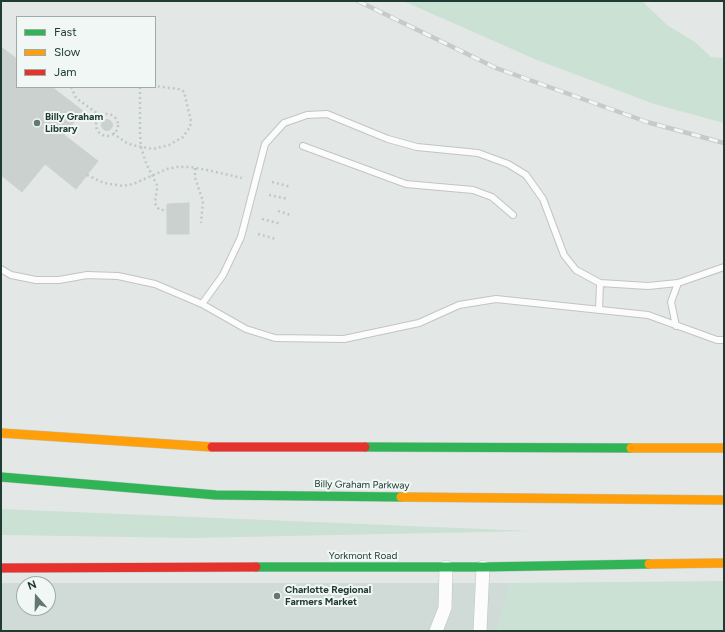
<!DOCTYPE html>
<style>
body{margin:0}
#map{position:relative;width:725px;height:632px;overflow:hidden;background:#e3e8e6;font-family:Figtree,sans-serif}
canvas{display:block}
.frame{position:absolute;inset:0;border:2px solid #203b34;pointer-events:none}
.legend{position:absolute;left:16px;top:16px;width:140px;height:72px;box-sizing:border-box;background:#f0f7f4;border:1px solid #9daca7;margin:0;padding:5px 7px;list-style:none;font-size:12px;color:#203b34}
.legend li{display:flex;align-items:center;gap:8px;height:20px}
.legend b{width:20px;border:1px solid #9daca7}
.north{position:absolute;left:16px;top:576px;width:40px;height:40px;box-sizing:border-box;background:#f0f7f4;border:1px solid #9daca7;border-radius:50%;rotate:340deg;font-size:11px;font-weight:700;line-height:16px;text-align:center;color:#203b34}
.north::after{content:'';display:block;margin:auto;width:14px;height:18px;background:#647872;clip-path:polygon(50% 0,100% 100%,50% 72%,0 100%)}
</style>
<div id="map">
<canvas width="725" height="632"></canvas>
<div class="frame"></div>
<ul class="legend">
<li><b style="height:5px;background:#30b455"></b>Fast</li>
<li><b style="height:5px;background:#ff9f0a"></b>Slow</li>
<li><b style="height:5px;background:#e5322d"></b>Jam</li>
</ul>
<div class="north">N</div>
</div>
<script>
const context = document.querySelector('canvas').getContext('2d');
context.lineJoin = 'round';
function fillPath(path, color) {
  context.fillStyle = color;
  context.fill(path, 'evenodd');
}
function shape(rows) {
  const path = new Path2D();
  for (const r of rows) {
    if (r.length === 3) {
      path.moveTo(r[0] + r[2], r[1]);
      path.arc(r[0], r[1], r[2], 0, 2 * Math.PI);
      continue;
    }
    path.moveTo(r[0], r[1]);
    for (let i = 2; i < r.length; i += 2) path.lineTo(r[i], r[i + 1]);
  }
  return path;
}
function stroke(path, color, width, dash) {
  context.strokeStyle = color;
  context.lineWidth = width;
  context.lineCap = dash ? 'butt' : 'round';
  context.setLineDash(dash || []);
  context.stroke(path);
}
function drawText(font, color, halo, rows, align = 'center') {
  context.font = font + ' Figtree,sans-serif';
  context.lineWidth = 4;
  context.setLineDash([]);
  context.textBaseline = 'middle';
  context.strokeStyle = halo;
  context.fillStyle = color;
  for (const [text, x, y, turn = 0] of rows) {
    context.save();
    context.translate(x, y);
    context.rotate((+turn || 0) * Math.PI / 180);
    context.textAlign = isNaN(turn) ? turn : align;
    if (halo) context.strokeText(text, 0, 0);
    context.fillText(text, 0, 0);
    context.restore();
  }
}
fillPath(shape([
 [1,583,510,583,497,631,1,631],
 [24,584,48,584,48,608,24,608]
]), '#d0dad6');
fillPath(shape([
 [403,1,642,1,667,25,695,42,711,57,724,58,724,123,654,104,537,60],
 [1,509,531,531,192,538,1,535],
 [724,581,724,631,497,631,510,583]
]), '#cbe1d3');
const building = shape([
 [1,47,17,59,17,87,52,87,83,111,64,135,98,161,76,189,45,164,22,192,1,175,1,47],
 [107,125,5.5],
 [189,203,189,234,167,234,167,204,189,203]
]);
fillPath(building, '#cbd1cf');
stroke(building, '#cbd1cf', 1);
const lane = shape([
 [303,146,406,184,473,190,492,197,513,215],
 [724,267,678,283,648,286,600,283,576,270,564,255,543,199,526,175,508,164,478,153,417,147,388,139,327,114,307,115,284,123,265,144,241,237,223,275,202,304,246,329,275,338,344,339,419,323,459,305,496,299,648,315,717,340,724,340],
 [1,269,11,275,36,280,59,280,87,275,118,276,155,284,202,304],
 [599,310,600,283],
 [676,326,671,302,678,283]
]);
const street = shape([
 [436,631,445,608,446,567],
 [480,631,483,567]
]);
const fast = shape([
 [365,447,631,448],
 [1,477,216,495,401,497],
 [256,567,483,567,649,564]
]);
const slow = shape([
 [1,433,212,447],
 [631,448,724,448],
 [401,497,724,500],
 [649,564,724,563]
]);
const jam = shape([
 [212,447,365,447],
 [1,568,256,567]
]);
stroke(lane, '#c0c5c3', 8);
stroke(street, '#c0c5c3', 14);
stroke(fast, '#bec6c3', 10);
stroke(slow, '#bec6c3', 10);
stroke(jam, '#bec6c3', 10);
stroke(shape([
 [71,87,76,98,101,116],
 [140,87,140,135,141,147,146,163,157,185,157,189,155,202,156,206,160,210,167,210],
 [107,125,11],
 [113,133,125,142,132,145,153,149,169,145,183,137,190,127,191,121,184,92,182,90,178,89,155,86],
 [195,168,195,178,203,201,201,223],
 [87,175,104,183,123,186,133,184,167,169,177,167,190,167,207,170,242,178],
 [272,182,291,187],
 [269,195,288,199],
 [278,211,291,215],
 [262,219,281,224],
 [258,234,276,239]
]), '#c0c8c6', 2.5, [2, 3]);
stroke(lane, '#fbfcfb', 6);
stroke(street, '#fbfcfb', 13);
stroke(fast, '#30b455', 9);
stroke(slow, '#ff9f0a', 9);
stroke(jam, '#e5322d', 9);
const rail = shape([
 [358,1,496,68,647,122,724,143]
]);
stroke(rail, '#c6cac9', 4.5);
stroke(rail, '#f0f7f4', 3, [9]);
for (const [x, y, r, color] of [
 [37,123,4,"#647872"],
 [277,596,4,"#647872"]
]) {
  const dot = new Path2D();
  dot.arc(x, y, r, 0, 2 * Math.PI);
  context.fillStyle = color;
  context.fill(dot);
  stroke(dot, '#f0f7f4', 1.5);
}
drawText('bold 10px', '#203b34', '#f0f7f4', [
 ["Billy Graham",45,117],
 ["Library",45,129],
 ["Charlotte Regional",285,590],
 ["Farmers Market",285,602]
], 'left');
drawText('10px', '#203b34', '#f0f7f4', [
 ["Billy Graham Parkway",362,485,1],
 ["Yorkmont Road",363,556]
]);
</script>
